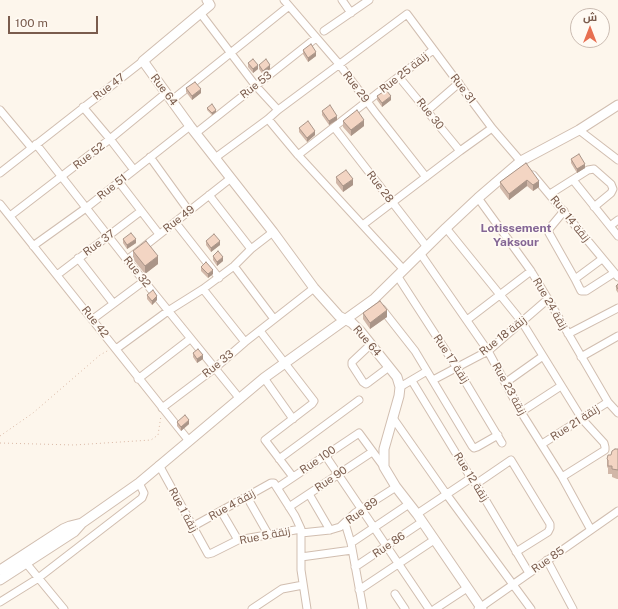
<!DOCTYPE html>
<meta charset="utf-8">
<style>
body{margin:0}
#map{position:relative;width:618px;height:609px;overflow:hidden;background:#fdf6ec;font-family:"Public Sans",Cairo,sans-serif}
canvas{display:block}
.north{position:absolute;left:570px;top:8px;width:40px;height:40px;box-sizing:border-box;background:#fffaf3;border:1px solid #cabbb1;border-radius:50%;rotate:0deg;font-size:11px;font-weight:700;line-height:16px;text-align:center;color:#7a5c4d}
.north::after{content:'';display:block;margin:auto;width:14px;height:18px;background:#e76f51;clip-path:polygon(50% 0,100% 100%,50% 72%,0 100%)}
.scale{position:absolute;left:8px;top:16px;width:90px;height:18px;box-sizing:border-box;border:2px solid #7a5c4d;border-top:0;padding-left:5px;font-size:12px;line-height:14px;white-space:nowrap;color:#7a5c4d;-webkit-text-stroke:3px #fffaf3;paint-order:stroke}
</style>
<div id="map">
<canvas width="618" height="609"></canvas>
<div class="north">ش</div>
<div class="scale">100 m</div>
</div>
<script>
const context = document.querySelector('canvas').getContext('2d');
context.lineJoin = 'round';
function shape(rows) {
  const path = new Path2D();
  for (const r of rows) {
    path.moveTo(r[0], r[1]);
    for (let i = 2; i < r.length; i += 2) path.lineTo(r[i], r[i + 1]);
  }
  return path;
}
function stroke(path, color, width, dash) {
  context.strokeStyle = color;
  context.lineWidth = width;
  context.lineCap = dash ? 'butt' : 'round';
  context.setLineDash(dash || []);
  context.stroke(path);
}
function fillPath(path, color) {
  context.fillStyle = color;
  context.fill(path, 'evenodd');
}
function drawText(font, color, halo, rows, align = 'center') {
  context.font = font + ' "Public Sans",Cairo,sans-serif';
  context.lineWidth = 3.5;
  context.setLineDash([]);
  context.textBaseline = 'middle';
  context.strokeStyle = halo;
  context.fillStyle = color;
  for (const [text, x, y, turn = 0] of rows) {
    context.save();
    context.translate(x, y);
    context.rotate((+turn || 0) * Math.PI / 180);
    context.textAlign = isNaN(turn) ? turn : align;
    if (halo) context.strokeText(text, 0, 0);
    context.fillText(text, 0, 0);
    context.restore();
  }
}
const minor = shape([
 [284,0,339,64,375,112,426,177],
 [342,0,351,13],
 [201,14,255,85,278,110],
 [324,31,369,0],
 [399,77,460,151],
 [172,100,289,6],
 [83,107,110,139,134,170],
 [0,110,31,147],
 [428,110,459,83],
 [268,119,298,155,404,270],
 [334,127,427,247],
 [579,130,618,160],
 [196,133,316,38],
 [36,144,127,260,240,399],
 [298,155,433,50],
 [150,157,189,211],
 [215,158,268,119,278,110,407,14,492,128,523,164],
 [0,173,143,61],
 [533,175,618,277],
 [573,180,618,236],
 [119,182,159,234],
 [550,194,588,170,594,169,611,184,613,189,611,193,594,207],
 [209,195,251,249],
 [478,198,531,271,548,299,608,402,618,413],
 [0,204,189,441],
 [564,211,549,229,549,233,575,279],
 [10,216,110,139,166,93],
 [175,222,219,278],
 [364,224,460,151,492,128],
 [610,226,618,220],
 [446,228,522,322,582,419,604,443,605,447,605,450,562,477],
 [33,246,86,208,190,126],
 [420,253,488,351,521,412,562,477,591,530],
 [78,258,113,303],
 [602,259,575,279,581,291,586,291,614,273],
 [127,260,231,178],
 [234,266,274,319],
 [57,275,141,211],
 [398,277,457,368,502,443],
 [203,289,245,342],
 [382,309,415,351,472,446,474,448,477,447,498,435],
 [93,319,144,281],
 [467,320,531,271],
 [260,331,314,401,312,404,265,440,293,477],
 [568,334,618,308],
 [370,345,352,362,352,365,363,382,366,384,369,382,389,367],
 [116,349,168,311,203,289,234,266,251,249,273,232],
 [581,357,618,336],
 [264,378,293,419],
 [138,379,190,339],
 [433,380,488,351,548,299],
 [412,381,471,478,476,484,529,573],
 [505,383,543,356],
 [400,387,427,371],
 [162,408,215,368,245,342,314,288],
 [521,412,561,386],
 [393,418,447,495,531,609],
 [542,444,608,402],
 [325,455,429,609],
 [279,459,359,400],
 [159,465,208,554,212,553,238,540,301,529],
 [476,484,511,460,550,524,550,528,548,532,516,552],
 [277,488,359,433,384,467],
 [309,494,330,530],
 [247,497,268,534],
 [289,507,372,452],
 [221,511,238,540],
 [417,514,471,478],
 [345,523,351,543,363,609],
 [192,527,271,483,274,483,295,516,301,529,301,570,307,609],
 [301,533,330,530,340,527,355,513,396,487],
 [351,543,409,504],
 [301,557,352,550],
 [547,560,573,609],
 [26,563,64,609],
 [355,567,422,522],
 [359,590,434,540],
 [395,594,405,609],
 [0,602,37,579,142,498,144,493,139,483],
 [252,609,282,589,303,585],
 [435,609,467,588],
 [478,609,618,511]
]);
const tertiary = shape([
 [207,0,210,5,143,61,190,126,273,232,314,288,339,316,352,323,361,332,397,377,400,387,399,396,384,449,384,467,396,487,417,514,482,609],
 [0,570,63,529,70,526,82,523],
 [0,580,74,532,82,523,139,483,264,378,374,299,446,228,478,198,521,161,579,130,618,105]
]);
stroke(minor, '#d1beb0', 9);
stroke(tertiary, '#d1beb0', 11);
stroke(shape([
 [0,436,33,413,100,355,109,350],
 [0,443,74,445,151,440,158,435,161,416]
]), '#d9b8a5', 1, [1, 3]);
stroke(minor, '#fff', 7);
stroke(tertiary, '#fff', 9);
fillPath(shape([
 [303,50,316,56,308,62,303,54],
 [248,63,258,69,253,73,248,67],
 [259,65,270,69,263,75,259,69],
 [186,88,201,93,192,100,186,92],
 [377,96,391,100,382,107,377,100],
 [207,108,216,112,212,115,207,110],
 [322,111,337,120,329,125,322,115],
 [343,121,364,126,351,136,343,127],
 [299,128,315,135,307,142,299,132],
 [571,159,585,168,577,173,571,163],
 [526,163,539,187,533,191,527,186,509,200,500,188,500,182],
 [336,177,353,185,343,192,336,183],
 [123,239,136,243,127,249,123,243],
 [206,241,220,245,211,252,206,245],
 [133,251,158,264,145,274,133,259],
 [213,256,223,261,217,266,213,260],
 [201,267,213,274,208,278,201,271],
 [618,284,618,293,616,290,616,286],
 [147,295,157,300,152,305,147,299],
 [363,313,387,317,370,329,363,319],
 [193,353,203,359,197,363,193,357],
 [177,422,189,424,181,431,177,426],
 [618,449,618,479,617,479,612,477,612,474,608,474,608,468,607,467,607,459]
]), '#d1b7a8');
fillPath(shape([
 [316,52,316,56,308,62,308,58],
 [258,65,258,69,253,73,253,69],
 [270,65,270,69,263,75,263,71],
 [201,89,201,93,192,100,192,96],
 [391,96,391,100,382,107,382,103],
 [216,110,216,112,212,115,212,113],
 [337,116,337,120,329,125,329,121],
 [364,120,364,126,351,136,351,130],
 [315,131,315,135,307,142,307,138],
 [585,164,585,168,577,173,577,169],
 [353,179,353,185,343,192,343,186],
 [527,180,527,186,509,200,509,194],
 [539,181,539,187,533,191,533,185],
 [136,239,136,243,127,249,127,245],
 [220,241,220,245,211,252,211,248],
 [158,256,158,264,145,274,145,266],
 [223,257,223,261,217,266,217,262],
 [213,270,213,274,208,278,208,274],
 [157,296,157,300,152,305,152,301],
 [387,310,387,317,370,329,370,323],
 [203,355,203,359,197,363,197,359],
 [189,420,189,424,181,431,181,427]
]), '#aa9588');
const building = shape([
 [311,44,316,52,308,58,303,50,311,44],
 [253,59,258,65,253,69,248,63,253,59],
 [266,59,270,65,263,71,259,65,266,59],
 [195,82,201,89,192,96,186,88,195,82],
 [386,90,391,96,382,103,377,96,386,90],
 [212,104,216,110,212,113,207,108,212,104],
 [330,105,337,116,329,121,322,111,330,105],
 [357,110,364,120,351,130,343,121,357,110],
 [308,121,315,131,307,138,299,128,308,121],
 [579,154,585,164,577,169,571,159,579,154],
 [526,163,539,181,533,185,527,180,509,194,500,182,526,163],
 [346,170,353,179,343,186,336,177,346,170],
 [131,233,136,239,127,245,123,239,131,233],
 [214,234,220,241,211,248,206,241,214,234],
 [146,241,158,256,145,266,133,251,146,241],
 [218,251,223,257,217,262,213,256,218,251],
 [206,262,213,270,208,274,201,267,206,262],
 [618,284,618,289,616,286,618,284],
 [153,290,157,296,152,301,147,295,153,290],
 [380,301,387,310,370,323,363,313,380,301],
 [198,349,203,355,197,359,193,353,198,349],
 [185,415,189,420,181,427,177,422,185,415],
 [615,449,618,449,618,470,612,469,612,466,608,466,608,460,607,459,608,455,611,455,612,451,615,449]
]);
fillPath(building, '#f3d5c3');
stroke(building, '#aa9588', 1);
drawText('11px', '#7a5c4d', '#fffaf3', [
 ["Rue 25 زنقة",404,73,-38],
 ["Rue 53",256,85,-38],
 ["Rue 47",109,87,-37],
 ["Rue 29",356,87,53],
 ["Rue 31",463,89,53],
 ["Rue 64",164,90,53],
 ["Rue 30",430,114,51],
 ["Rue 52",89,156,-38],
 ["Rue 51",112,187,-38],
 ["Rue 28",380,187,53],
 ["Rue 49",179,219,-38],
 ["Rue 14 زنقة",570,219,51],
 ["Rue 37",99,243,-36],
 ["Rue 32",137,272,51],
 ["Rue 24 زنقة",550,304,60],
 ["Rue 42",95,322,52],
 ["Rue 18 زنقة",503,336,-38],
 ["Rue 64",367,341,49],
 ["Rue 17 زنقة",451,359,57],
 ["Rue 33",218,364,-39],
 ["Rue 23 زنقة",509,389,61],
 ["Rue 21 زنقة",575,423,-33],
 ["Rue 100",318,460,-34],
 ["Rue 12 زنقة",471,477,58],
 ["Rue 90",331,479,-34],
 ["Rue 4 زنقة",232,505,-29],
 ["Rue 1 زنقة",183,510,62],
 ["Rue 89",362,511,-36],
 ["Rue 5 زنقة",265,536,-11],
 ["Rue 86",389,545,-34],
 ["Rue 85",548,560,-35]
]);
drawText('bold 12px', '#846695', '#fffaf3', [
 ["Lotissement",516,228],
 ["Yaksour",516,242]
]);
</script>
